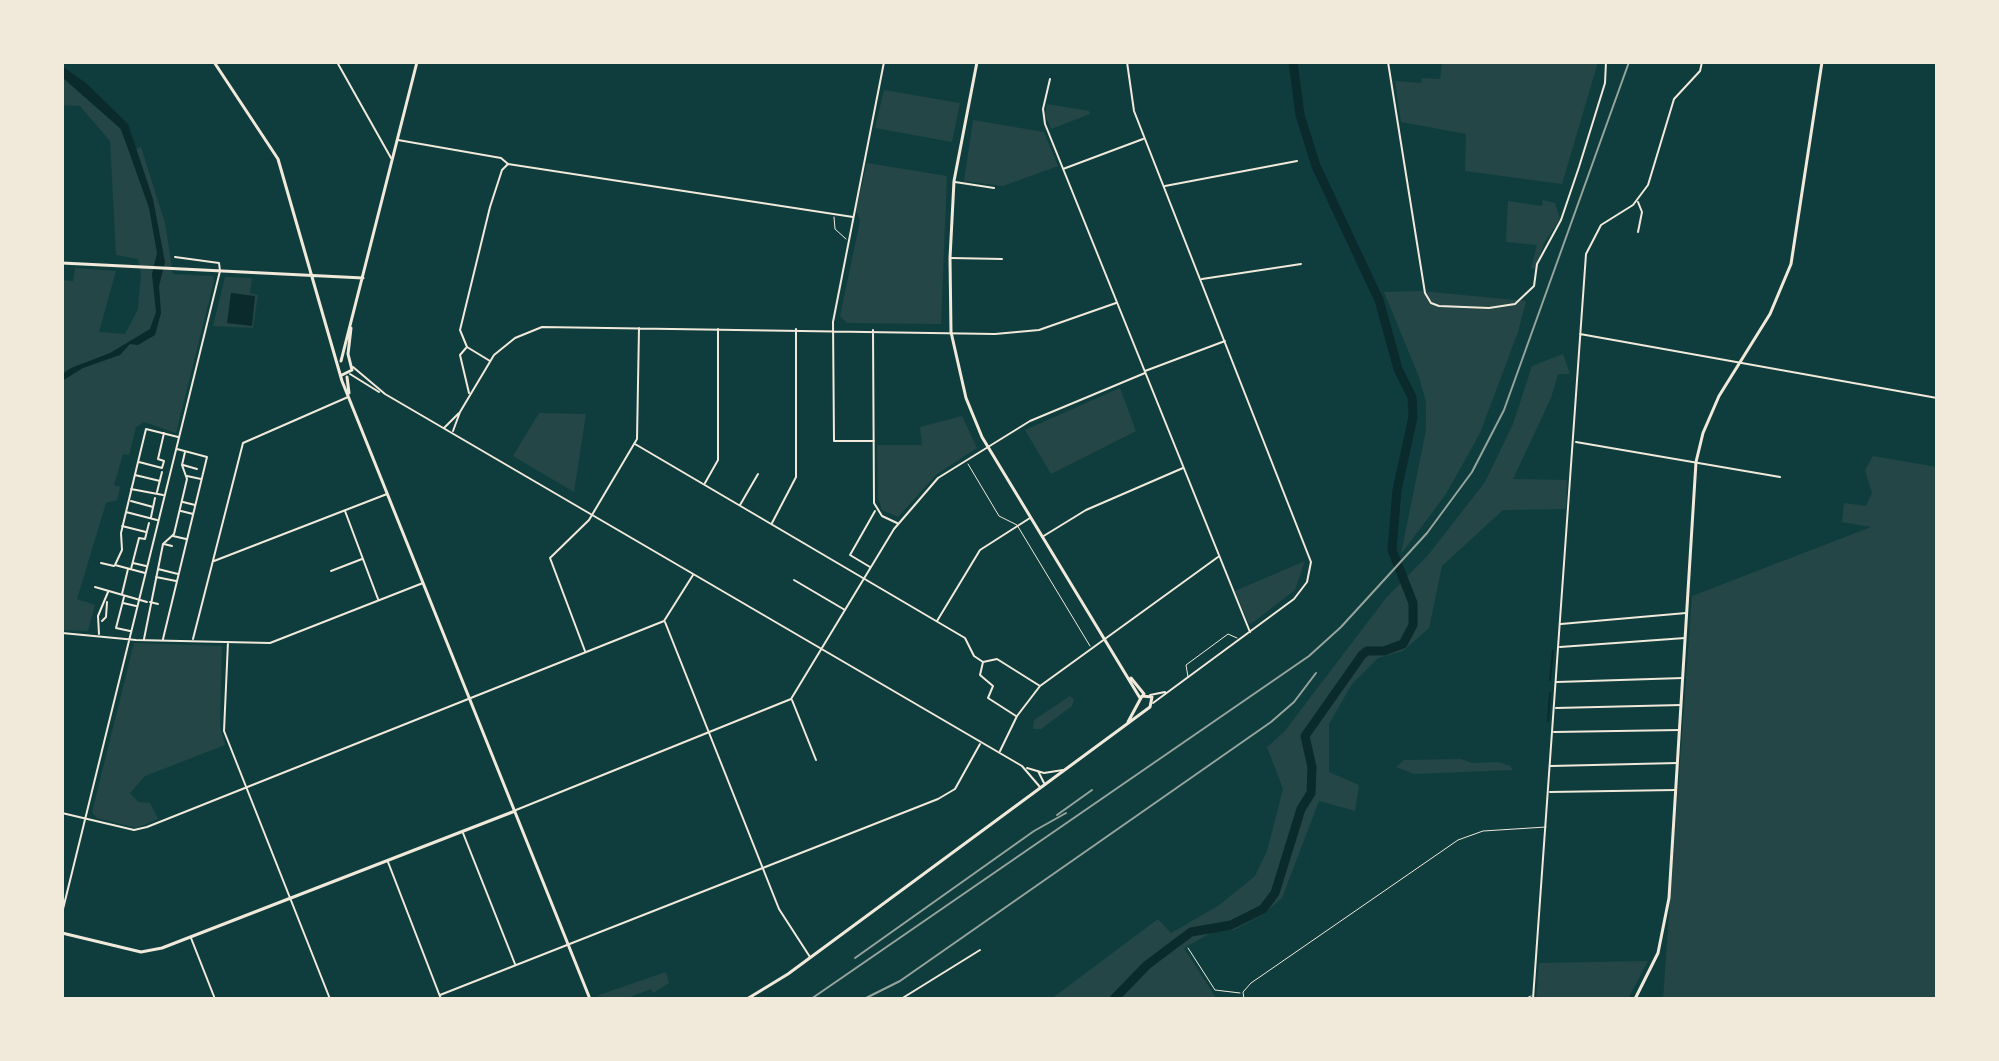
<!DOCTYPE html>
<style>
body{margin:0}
#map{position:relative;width:1999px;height:1061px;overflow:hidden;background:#0f3d3e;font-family:"Open Sans",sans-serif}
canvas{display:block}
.frame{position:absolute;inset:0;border:64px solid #f1e9da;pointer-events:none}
</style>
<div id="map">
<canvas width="1999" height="1061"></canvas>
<div class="frame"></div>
</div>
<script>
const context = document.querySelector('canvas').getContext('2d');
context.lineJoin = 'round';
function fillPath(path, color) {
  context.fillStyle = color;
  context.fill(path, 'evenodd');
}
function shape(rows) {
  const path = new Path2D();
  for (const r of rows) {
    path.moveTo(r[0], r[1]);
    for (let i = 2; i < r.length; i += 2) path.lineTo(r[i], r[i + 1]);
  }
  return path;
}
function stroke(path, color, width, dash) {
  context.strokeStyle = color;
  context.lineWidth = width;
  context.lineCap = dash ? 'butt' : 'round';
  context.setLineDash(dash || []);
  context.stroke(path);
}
fillPath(shape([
 [1442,62,1598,62,1562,184,1465,171,1466,134,1401,122,1395,81,1421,83,1422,78,1440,79],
 [62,77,120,128,130,152,141,147,165,223,173,274,213,276,214,281,176,433,144,422,136,427,129,455,123,454,114,485,120,487,117,500,106,503,77,599,95,605,88,631,62,630,62,280,73,281,75,268,116,271,99,332,125,334,138,309,141,274,138,259,116,255,110,141,80,106,62,105],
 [884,90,960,103,952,142,875,128],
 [1047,104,1089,111,1090,114,1051,129,1045,115],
 [973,120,1044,132,1058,166,1003,186,964,181],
 [867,163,947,176,941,324,847,323,840,316,860,221,856,210],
 [1543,200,1555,203,1560,219,1544,243,1535,269,1531,268,1537,245,1506,242,1508,201,1542,206],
 [225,277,252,278,250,293,258,295,253,328,213,326],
 [1421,291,1526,301,1518,332,1480,433,1446,494,1401,554,1426,430,1426,402,1419,377,1384,292],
 [1563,354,1570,374,1558,374,1551,398,1513,479,1567,480,1566,509,1503,510,1442,566,1429,628,1403,651,1378,658,1352,684,1329,724,1329,772,1359,785,1355,811,1319,801,1282,898,1262,915,1234,930,1216,930,1184,948,1216,998,1221,999,1051,999,1158,919,1171,933,1218,906,1255,876,1267,851,1283,789,1267,747,1284,732,1386,598,1429,554,1485,482,1513,424,1532,366],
 [1120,388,1136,431,1051,474,1025,430],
 [539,413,586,414,574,492,513,456],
 [962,416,977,448,937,474,898,517,882,510,878,498,877,445,922,445,920,427],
 [1873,456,1937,467,1937,999,1663,999,1692,596,1871,527,1842,522,1844,503,1866,506,1872,493,1865,470],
 [1305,561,1295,590,1251,624,1248,622,1235,591],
 [134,643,222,646,220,726,225,745,145,776,130,793,138,802,150,803,158,819,136,828,97,818,92,812],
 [1070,696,1074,700,1072,706,1041,729,1033,729,1034,720],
 [1461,759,1472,763,1498,762,1510,766,1513,770,1414,774,1396,767,1404,760],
 [1648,961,1628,999,1536,999,1539,963],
 [666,972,669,983,653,993,651,989,625,999,596,996]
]), '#244646');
fillPath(shape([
 [62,66,87,84,128,124,153,199,165,262,159,286,161,313,155,335,138,345,130,344,120,355,83,368,62,381,62,374,71,368,110,353,150,329,156,312,152,274,157,253,149,208,121,129,62,77],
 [231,293,255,296,252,326,227,323]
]), '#0a2a2b');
stroke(shape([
 [1550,680,1553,651],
 [1548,721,1550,693]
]), '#0a2a2b', 2);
stroke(shape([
 [1114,999,1147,965,1191,932,1231,925,1263,909,1275,893,1301,809,1311,793,1312,767,1305,736,1362,655,1367,651,1384,651,1403,644,1413,625,1413,603,1392,550,1397,490,1413,417,1412,397,1398,369,1379,300,1316,166,1300,115,1293,62]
]), '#0a2a2b', 9);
stroke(shape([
 [834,217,835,229,846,239],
 [968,464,999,516,1017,525,1090,646],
 [1188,677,1186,665,1228,634,1237,638],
 [1188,948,1215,990,1240,993],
 [1244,999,1243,992,1251,983,1458,840,1483,831,1546,827],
 [1524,999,1531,996]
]), '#f1e9da', 1);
stroke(shape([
 [398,140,501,158,508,164]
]), '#f1e9da', 2);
stroke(shape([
 [337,62,391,158],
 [1127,62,1134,111,1311,562,1307,582,1294,599,1153,703],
 [1388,62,1425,293,1431,303,1439,306,1489,308,1515,304,1534,286,1537,264,1561,220,1579,167,1605,83,1606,62],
 [1050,79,1043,109,1045,124,1250,632],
 [1063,169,1143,139],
 [955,182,994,188],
 [1165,186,1297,161],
 [1638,202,1642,212,1638,232],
 [951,258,1002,259],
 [1202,279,1301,264],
 [873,330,874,503,882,516,897,523],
 [1580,334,1937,398],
 [466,348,460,355,469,393],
 [490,361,467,347,460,330,490,207,502,170,508,164,853,217],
 [353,367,385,394,1022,766,1040,787],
 [1145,371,1225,341],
 [350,374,379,392],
 [444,428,459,413],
 [453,431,460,412,494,355,515,338,542,327,995,334,1039,330,1116,303],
 [874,441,834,441,833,322,884,62],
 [1576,442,1780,477],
 [635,444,965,638,974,656,983,662,997,659,1040,686],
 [139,462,162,468,164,461,158,459,164,433],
 [183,465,197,469],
 [135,475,160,481],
 [187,476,201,479],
 [705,483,718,460,718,329],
 [131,489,163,495],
 [157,492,162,472],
 [131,501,153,507],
 [183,502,195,505],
 [740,505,758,474],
 [181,511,193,514],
 [345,511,378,599],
 [126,512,157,520],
 [151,517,155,498],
 [772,523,796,477,796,329],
 [122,526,146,532],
 [173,536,186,539],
 [1042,537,1086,510,1183,468],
 [164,544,172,546],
 [214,561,387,494],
 [101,563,114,566],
 [133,563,146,566],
 [870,567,850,555,875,511],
 [131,569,139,538,145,539,149,523],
 [158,569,178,574],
 [331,571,362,559],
 [145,573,115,565,122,550,121,533,138,462,146,429,178,437],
 [156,577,176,581],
 [794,580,845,610],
 [95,587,147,602],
 [122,594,128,569],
 [124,597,116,628,130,631],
 [150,602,158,604],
 [123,603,136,606],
 [102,621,106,617,107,602],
 [937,621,980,550,1030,518],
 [665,622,779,909,810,957],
 [1561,624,1686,613],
 [62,633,136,640,270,643,423,583],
 [99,634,98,616,108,592],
 [144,639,163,544,174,534,187,479,182,465,185,452],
 [163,639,207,457,177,449],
 [193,639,243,443,348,397],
 [228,642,224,731,330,999],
 [1560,647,1685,638],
 [585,651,550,558,589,520,637,439,639,328],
 [983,662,980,675,993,686,988,698,1016,716],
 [1557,682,1683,678],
 [1150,695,1165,692],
 [792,700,816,760],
 [1556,708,1681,705],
 [1554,732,1679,730],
 [1000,751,1017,716,1040,686,1218,557],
 [1551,766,1677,763],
 [1027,768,1044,773,1063,770],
 [1038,771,1044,783],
 [1550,792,1675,790],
 [516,810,791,699,894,529,938,478,1030,421,1145,373],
 [62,813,134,830,147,827,664,621,693,575],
 [463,833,515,964],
 [388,862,441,999],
 [62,913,220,271,219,263,175,257],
 [191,938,215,999],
 [440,995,938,799,955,789,980,744],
 [901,999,980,950],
 [1533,999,1586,254,1601,225,1633,205,1648,185,1674,99,1700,71,1702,62]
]), '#f1e9da', 2);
stroke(shape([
 [214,62,278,159,342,381,590,999],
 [977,62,954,181,950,258,951,332,966,398,982,437,1140,698],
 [62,263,363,278],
 [341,361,417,62],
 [342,375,352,370,348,354,351,328],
 [347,377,349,393],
 [1131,678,1144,694],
 [62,933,141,952,162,948,515,811],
 [747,999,788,974,1150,707,1152,697,1142,696,1128,722]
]), '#f1e9da', 3);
stroke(shape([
 [1635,999,1658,953,1669,898,1696,462,1703,433,1719,396,1770,314,1791,264,1822,62]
]), '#f1e9da', 3);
stroke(shape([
 [1057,815,1092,790],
 [855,958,1034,831,1066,813],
 [811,999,1309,656,1341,627,1427,533,1472,472,1504,410,1629,62],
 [864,999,900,981,1271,722,1294,702,1316,673]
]), '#97a49c', 2);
</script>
